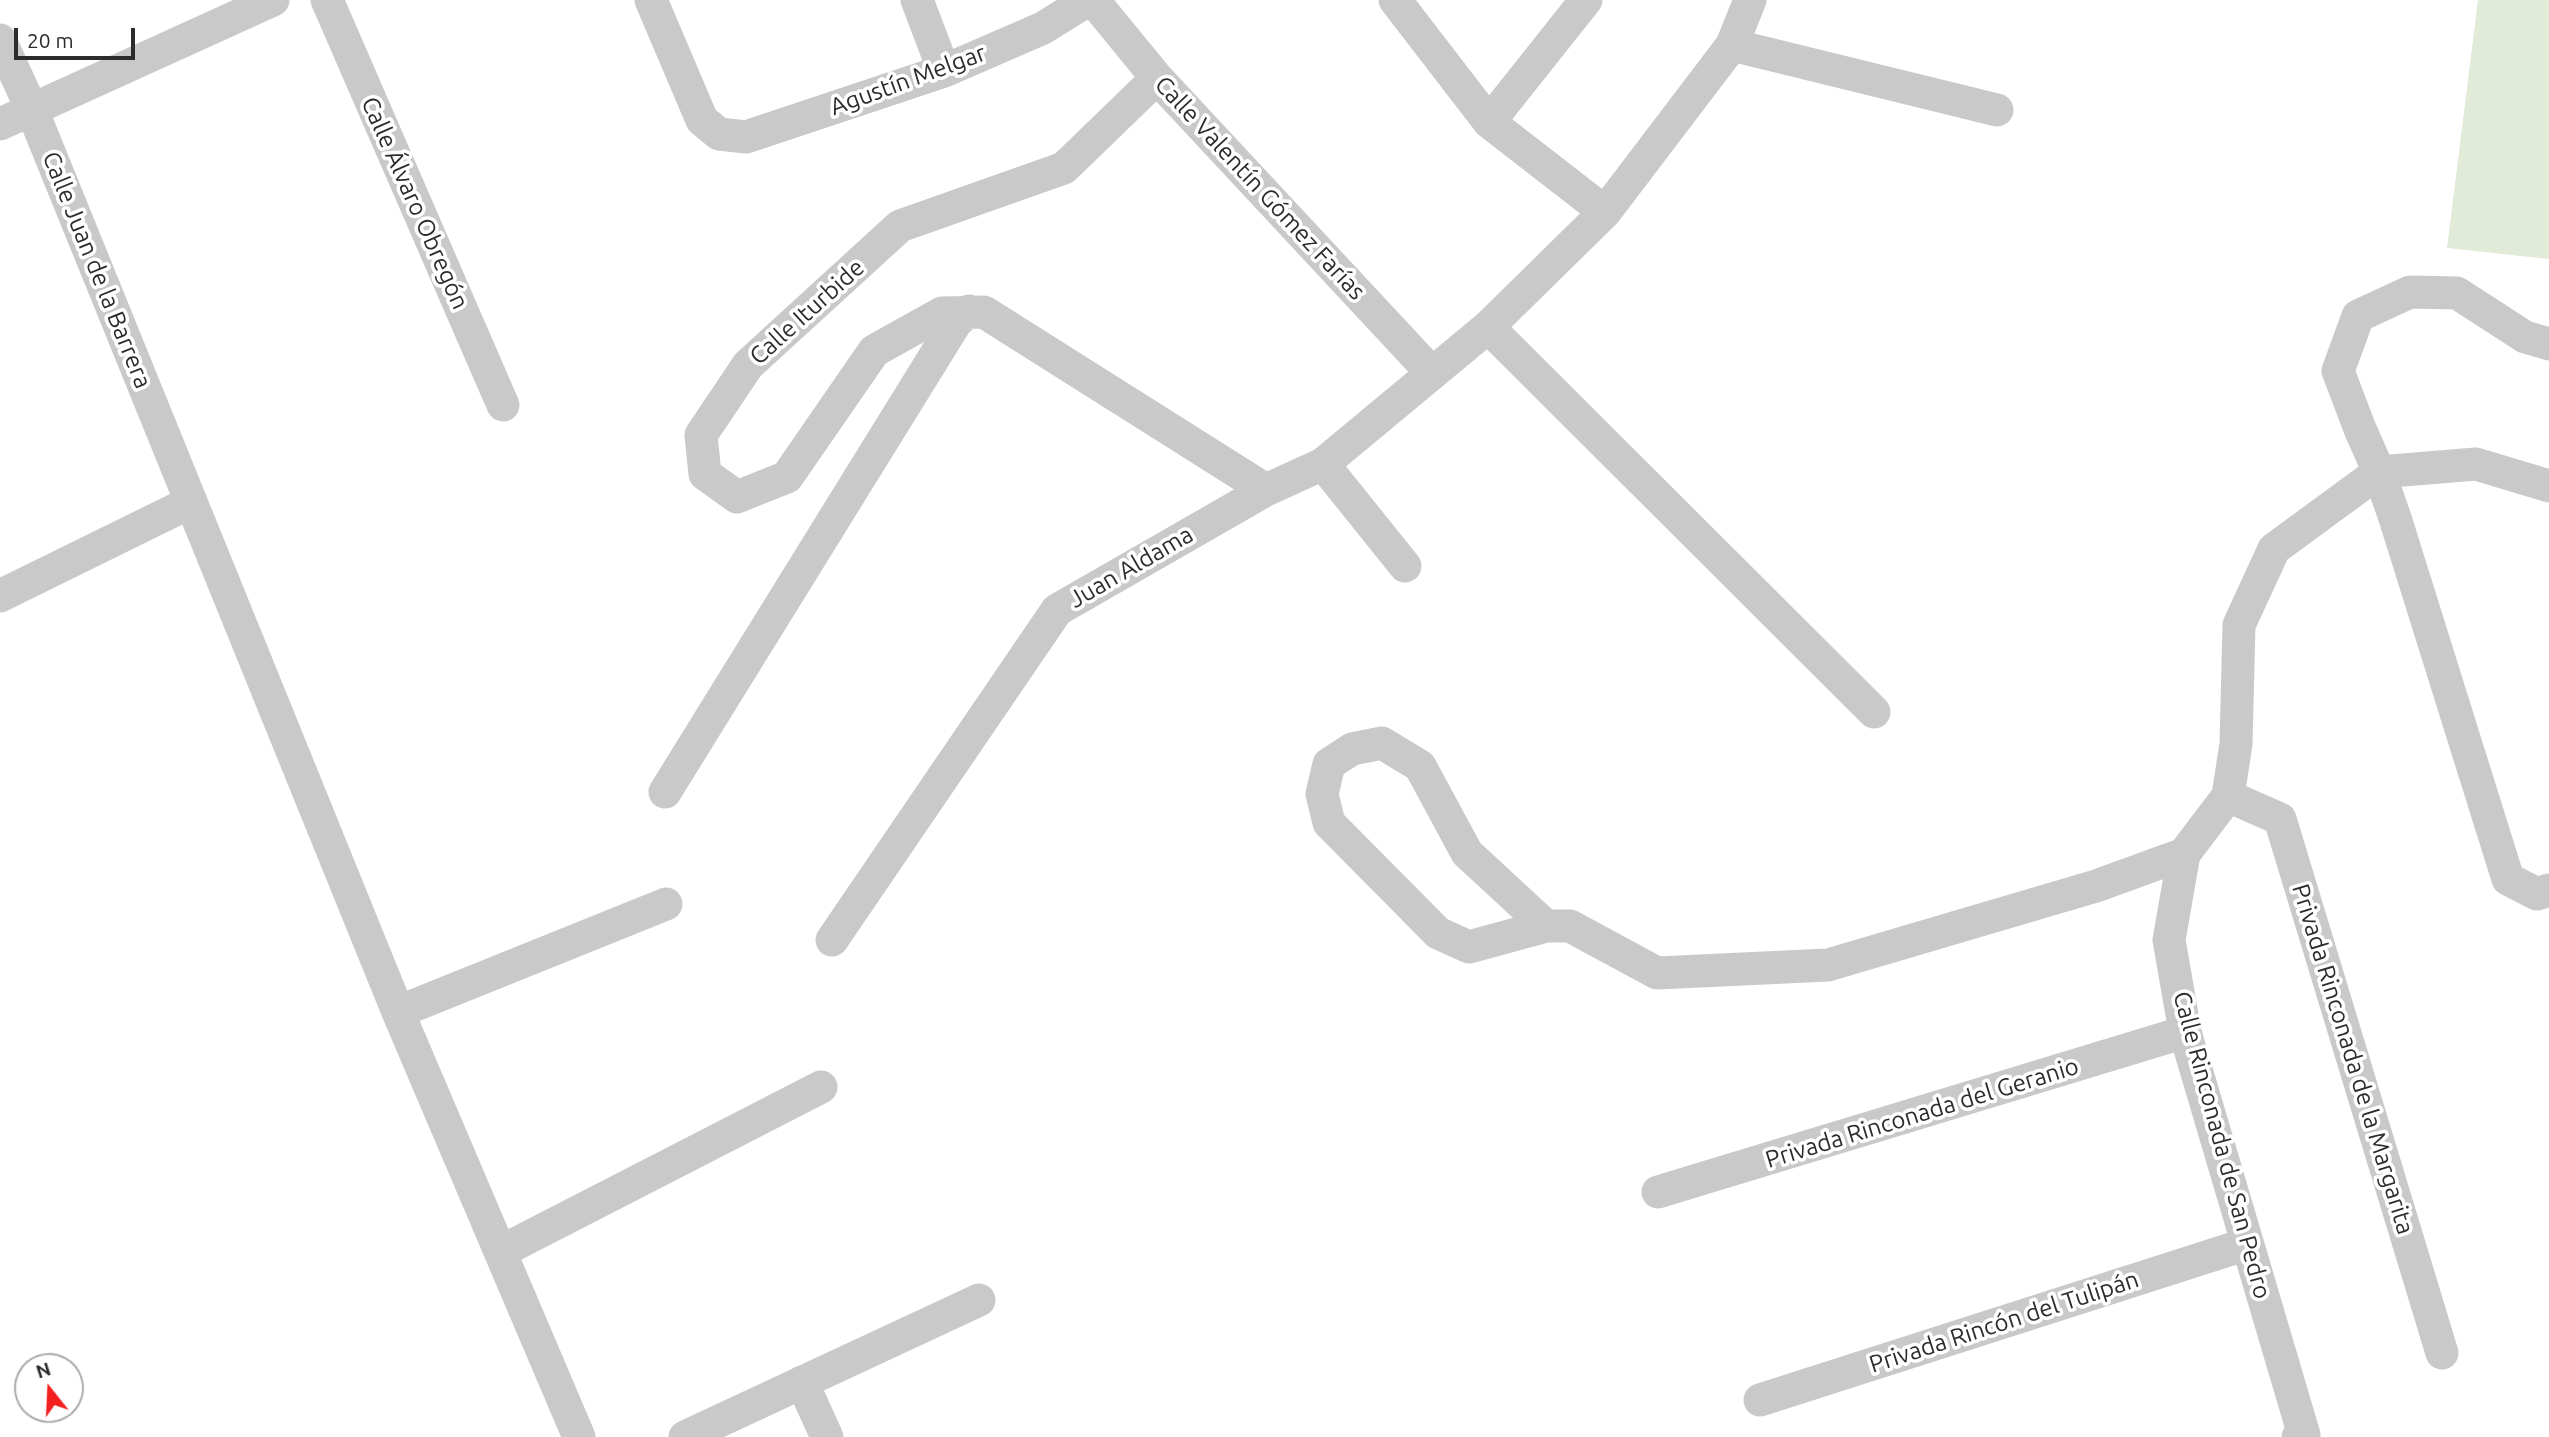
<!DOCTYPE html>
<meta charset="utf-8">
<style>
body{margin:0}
#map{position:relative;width:2549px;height:1437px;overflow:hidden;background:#fff;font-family:Ubuntu,sans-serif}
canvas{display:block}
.north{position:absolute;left:14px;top:1353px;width:70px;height:70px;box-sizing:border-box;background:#fff;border:2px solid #ababab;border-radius:50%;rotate:342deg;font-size:19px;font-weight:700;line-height:28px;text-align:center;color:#2c2c2c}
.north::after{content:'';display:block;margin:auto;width:24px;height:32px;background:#f2211f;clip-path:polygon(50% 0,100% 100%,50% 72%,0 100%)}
.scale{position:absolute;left:14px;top:28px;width:121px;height:32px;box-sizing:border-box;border:4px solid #2c2c2c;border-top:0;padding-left:9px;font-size:21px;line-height:24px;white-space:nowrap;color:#2c2c2c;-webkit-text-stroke:5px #fff;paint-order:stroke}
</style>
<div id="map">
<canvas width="2549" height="1437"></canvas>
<div class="north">N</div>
<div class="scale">20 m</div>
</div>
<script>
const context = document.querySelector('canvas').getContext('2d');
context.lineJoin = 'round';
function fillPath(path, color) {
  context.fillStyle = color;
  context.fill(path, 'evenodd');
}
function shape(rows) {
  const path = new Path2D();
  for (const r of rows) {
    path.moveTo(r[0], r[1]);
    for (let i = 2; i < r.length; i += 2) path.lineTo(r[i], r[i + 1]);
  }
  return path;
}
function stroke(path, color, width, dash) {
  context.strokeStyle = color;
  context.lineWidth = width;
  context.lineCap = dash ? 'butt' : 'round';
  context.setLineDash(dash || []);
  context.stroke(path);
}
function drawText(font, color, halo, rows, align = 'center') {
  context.font = font + ' Ubuntu,sans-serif';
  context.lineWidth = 7;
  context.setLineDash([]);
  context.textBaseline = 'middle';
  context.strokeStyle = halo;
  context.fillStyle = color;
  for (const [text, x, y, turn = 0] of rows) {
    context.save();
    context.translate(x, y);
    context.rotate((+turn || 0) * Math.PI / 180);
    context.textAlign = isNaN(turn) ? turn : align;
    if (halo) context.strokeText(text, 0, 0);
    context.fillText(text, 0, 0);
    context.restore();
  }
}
fillPath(shape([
 [2478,0,2549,0,2549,259,2447,248]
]), '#e1ebd8');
stroke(shape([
 [327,0,503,405],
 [651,0,702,120,719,134,746,137,944,71,1043,28,1088,0],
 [917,0,944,71],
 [1093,0,1157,78,1431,372],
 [1395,0,1489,122,1605,212],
 [0,40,32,110,398,1012,579,1437],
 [1732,45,1997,110],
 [1157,78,1064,168,900,226,748,365,701,435,705,474,737,497,787,477,874,351,942,313,984,312,1266,490],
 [1489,122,1586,0],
 [0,124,273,0],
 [1488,327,1874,712],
 [2549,344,2525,337,2457,293,2410,292,2358,316,2338,371,2360,429,2379,472,2395,518,2508,879,2537,894,2549,890],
 [1323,464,1405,566],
 [0,596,191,502],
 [665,792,956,322,969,311],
 [2228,796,2280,819,2442,1353],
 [1546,926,1469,947,1438,933,1329,823,1322,794,1329,764,1352,749,1382,743,1420,766,1467,853,1546,926,1570,926,1657,973,1828,965,2096,886,2184,854],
 [832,940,1057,610,1266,490,1323,464,1488,327,1605,212,1732,45,1750,0],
 [398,1012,666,904],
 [1658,1192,2185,1032],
 [500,1252,821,1087],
 [802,1382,827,1437],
 [1760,1400,2247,1244],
 [685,1437,979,1300],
 [2298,1437,2304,1435,2185,1032,2169,940,2184,854,2228,796,2236,744,2239,625,2274,549,2379,472,2476,464,2549,486]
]), '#c9c9c9', 33);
drawText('24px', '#2c2c2c', '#fff', [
 ["Agustín Melgar",908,80,-20],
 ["Calle Valentín Gómez Farías",1260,188,47],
 ["Calle Álvaro Obregón",415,203,66],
 ["Calle Juan de la Barrera",97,270,68],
 ["Calle Iturbide",807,312,-42],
 ["Juan Aldama",1131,567,-30],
 ["Privada Rinconada de la Margarita",2353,1059,73],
 ["Privada Rinconada del Geranio",1922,1113,-17],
 ["Calle Rinconada de San Pedro",2222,1145,75],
 ["Privada Rincón del Tulipán",2004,1322,-18]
]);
</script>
